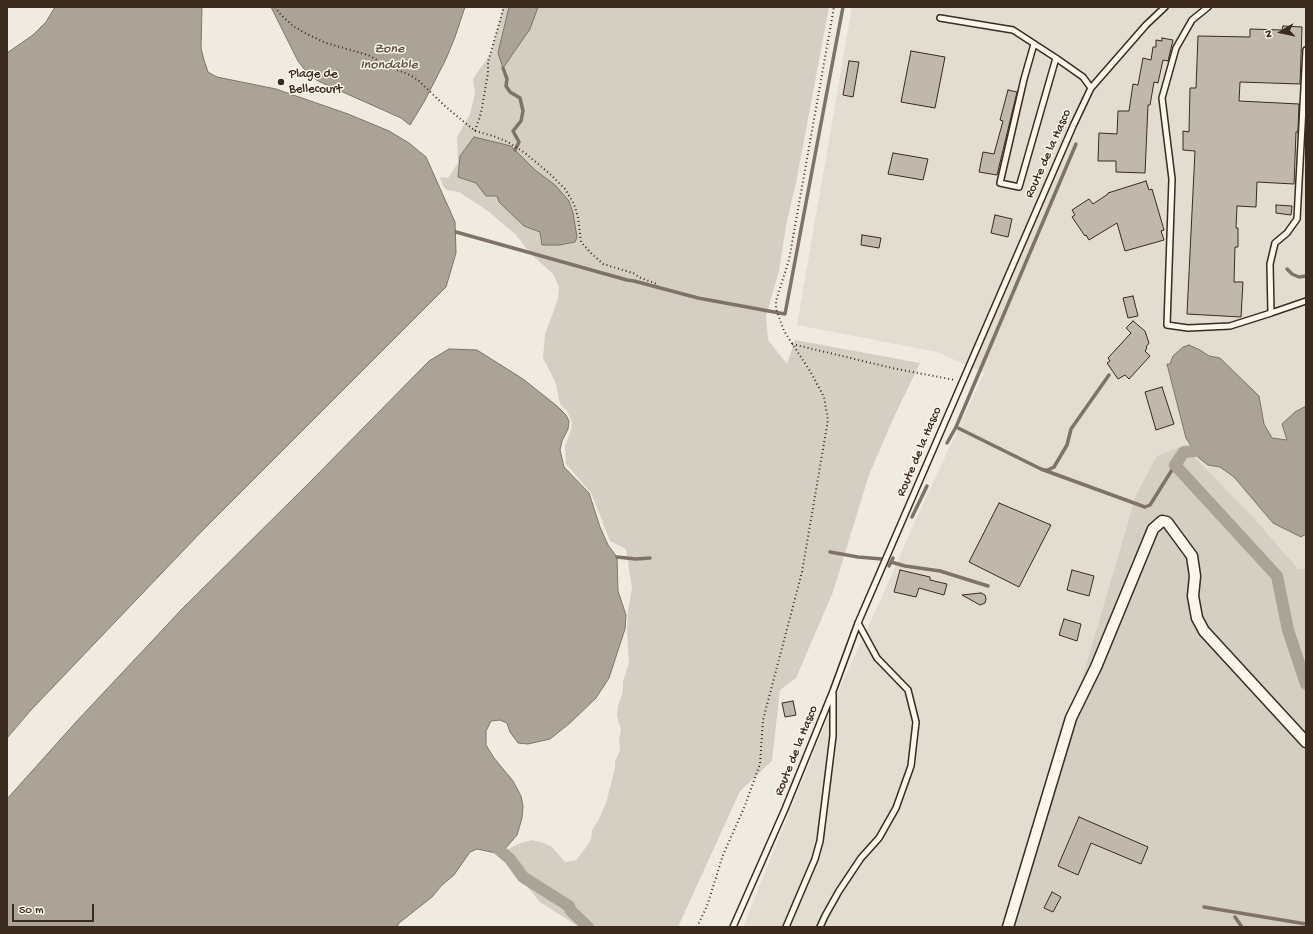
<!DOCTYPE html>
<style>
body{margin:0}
#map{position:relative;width:1313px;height:934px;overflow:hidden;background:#f0ebe0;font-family:"Gochi Hand",sans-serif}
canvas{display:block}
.frame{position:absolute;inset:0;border:8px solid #3b2a1e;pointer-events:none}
.north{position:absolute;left:1261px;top:12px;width:40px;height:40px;-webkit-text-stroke:3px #fbf7ec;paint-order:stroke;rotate:261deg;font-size:11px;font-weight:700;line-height:16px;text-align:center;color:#3b2a1e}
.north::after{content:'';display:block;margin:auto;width:14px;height:18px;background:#3b2a1e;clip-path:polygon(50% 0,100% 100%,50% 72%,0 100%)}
.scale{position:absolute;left:12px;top:904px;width:82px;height:18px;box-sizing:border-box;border:2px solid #3b2a1e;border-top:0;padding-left:5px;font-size:12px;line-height:14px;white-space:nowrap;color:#3b2a1e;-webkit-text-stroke:3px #fbf7ec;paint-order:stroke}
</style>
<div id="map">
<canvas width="1313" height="934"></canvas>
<div class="frame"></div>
<div class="north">N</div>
<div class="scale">50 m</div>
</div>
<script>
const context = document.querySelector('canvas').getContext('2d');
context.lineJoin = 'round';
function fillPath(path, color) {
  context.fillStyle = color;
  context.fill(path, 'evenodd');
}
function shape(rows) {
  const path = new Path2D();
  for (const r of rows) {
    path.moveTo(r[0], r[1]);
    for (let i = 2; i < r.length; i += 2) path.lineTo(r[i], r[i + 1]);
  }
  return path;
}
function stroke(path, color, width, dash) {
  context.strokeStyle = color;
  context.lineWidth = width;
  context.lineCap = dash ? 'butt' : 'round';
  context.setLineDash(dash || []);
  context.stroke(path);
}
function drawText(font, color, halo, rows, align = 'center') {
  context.font = font + ' "Gochi Hand",sans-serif';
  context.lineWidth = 3;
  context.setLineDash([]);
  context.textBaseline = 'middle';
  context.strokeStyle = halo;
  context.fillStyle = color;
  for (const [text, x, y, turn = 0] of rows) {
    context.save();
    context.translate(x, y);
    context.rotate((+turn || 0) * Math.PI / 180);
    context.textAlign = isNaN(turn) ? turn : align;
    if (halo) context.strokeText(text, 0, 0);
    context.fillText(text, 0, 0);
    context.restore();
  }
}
fillPath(shape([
 [852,7,1306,7,1306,568,1298,569,1136,495,1081,682,1002,927,743,927,841,685,875,612,918,515,984,373,937,352,797,325]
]), '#e2dcd1');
fillPath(shape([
 [503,7,829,7,797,178,786,226,779,271,766,316,768,340,787,364,795,340,920,363,893,419,869,475,833,592,796,678,780,690,772,761,740,791,678,927,579,927,540,902,503,858,506,851,508,849,518,844,532,840,544,843,552,847,565,862,576,860,584,850,591,840,592,830,598,821,606,803,615,768,615,762,620,750,619,740,621,730,617,716,618,706,623,691,623,681,629,663,627,633,628,610,632,588,626,549,610,541,591,493,566,464,565,446,571,430,572,422,567,411,560,404,555,381,543,358,545,334,558,299,559,287,553,274,530,253,516,235,488,211,459,192,447,190,443,186,440,177,448,178,458,163,457,137,470,114,475,94,473,79,491,53],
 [1183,446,1252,516,1298,569,1306,568,1306,927,1002,927,1081,682,1136,495,1157,456]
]), '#d5cec3');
const water = shape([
 [55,7,202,7,201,48,204,60,208,72,217,77,276,89,348,114,389,131,409,143,426,157,455,222,456,253,446,287,202,531,31,710,7,738,7,53,33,35,46,22,55,7],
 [271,7,465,7,455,37,446,59,424,102,410,125,401,118,318,81,308,74,298,61,271,7],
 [509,7,538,7,530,29,503,68,498,53,509,7],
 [474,137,511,146,535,170,555,185,569,201,573,213,577,237,575,242,560,245,542,245,540,232,524,226,499,202,497,196,486,196,476,183,458,177,460,156,474,137],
 [1189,345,1200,350,1209,356,1220,358,1259,396,1264,424,1272,438,1287,440,1282,424,1295,412,1306,406,1306,534,1301,537,1273,523,1234,477,1220,467,1208,465,1199,458,1186,438,1167,364,1170,364,1173,356,1183,347,1189,345],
 [449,349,477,350,523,379,557,406,566,415,569,421,568,429,562,441,560,450,564,467,589,493,600,527,608,545,617,557,618,591,626,615,625,629,609,678,596,698,570,723,550,739,528,744,518,743,510,732,507,723,500,720,491,721,486,731,486,745,494,758,513,781,521,796,523,806,522,818,517,835,504,850,496,853,477,849,470,852,454,875,442,885,432,897,399,923,397,927,7,927,7,799,76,722,182,609,310,482,429,361,449,349]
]);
fillPath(water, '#aca397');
stroke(water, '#7f7367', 1);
stroke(shape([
 [503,68,507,79,506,86,510,92,520,98,523,111,521,121,513,131,519,142,515,150],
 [456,232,627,280,634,281,698,298,785,314,843,7],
 [1287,269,1292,274,1299,277,1306,276],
 [956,427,1041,469,1145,507,1150,505,1175,465],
 [947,443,956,427,1076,144],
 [1046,470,1048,470,1054,467,1067,445,1071,429,1109,375],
 [912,517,927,486],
 [830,552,858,557,882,559],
 [617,557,636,559,650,558],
 [891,562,905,566,940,571,988,586],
 [889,566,893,558],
 [1204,907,1306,924],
 [1235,917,1242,927]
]), '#7f7367', 3.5);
stroke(shape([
 [1195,451,1184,452,1175,465,1277,576,1288,630,1306,684],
 [489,841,510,859,523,877,569,906,571,911,588,927]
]), '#aca397', 12);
const building = shape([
 [1283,26,1302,27,1300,84,1240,82,1239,101,1299,104,1298,132,1296,132,1294,184,1257,182,1256,207,1237,206,1236,228,1238,228,1238,247,1235,247,1234,282,1243,282,1241,317,1187,314,1195,151,1183,150,1183,131,1189,132,1190,88,1196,88,1198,36,1250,37,1250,29,1282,30,1283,26],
 [1162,38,1173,40,1168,61,1163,60,1158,83,1154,82,1150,105,1148,105,1145,173,1116,172,1116,161,1098,161,1099,133,1117,134,1118,111,1129,111,1133,84,1138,85,1143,58,1151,60,1153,47,1156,47,1156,40,1162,41,1162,38],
 [911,51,945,57,935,108,901,102,911,51],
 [849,61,859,62,853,97,843,95,849,61],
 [1008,90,1017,92,997,175,979,172,983,152,994,154,1003,121,1000,120,1008,90],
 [893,153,928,159,923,180,888,174,893,153],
 [1146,181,1149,190,1152,189,1164,230,1161,231,1164,240,1125,251,1117,223,1089,240,1086,235,1085,236,1072,217,1075,215,1072,210,1089,199,1093,204,1108,194,1108,193,1146,181],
 [1276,205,1292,206,1291,215,1276,213,1276,205],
 [995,215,1012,219,1008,237,991,233,995,215],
 [862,235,881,238,879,248,861,245,862,235],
 [1133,296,1138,316,1128,318,1123,298,1133,296],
 [1133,321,1145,331,1149,343,1146,347,1147,348,1145,351,1150,356,1129,379,1125,375,1118,379,1107,363,1110,361,1108,358,1131,333,1126,328,1133,321],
 [1162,387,1174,424,1156,430,1145,392,1162,387],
 [999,503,1051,525,1019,587,969,562,999,503],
 [900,570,930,577,930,580,947,584,944,595,919,588,916,597,894,592,900,570],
 [1072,570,1094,576,1089,596,1067,590,1072,570],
 [981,593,985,595,986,599,985,603,980,605,962,595,981,593],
 [1064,619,1081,624,1077,641,1059,635,1064,619],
 [793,701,796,715,785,717,782,703,793,701],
 [1079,817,1148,847,1141,864,1091,843,1078,875,1058,866,1079,817],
 [1052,892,1061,897,1053,912,1044,908,1052,892]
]);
fillPath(building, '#c0b8ad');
stroke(building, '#3b2a1e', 1);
const lane = shape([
 [1208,7,1192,20,1176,48,1162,98,1172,179,1167,325,1188,328,1230,326,1271,313,1270,264,1275,243,1287,233,1297,219,1306,50],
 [940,18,1013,30,1056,58,1083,77,1091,88],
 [1034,44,1024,79,1000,183,1019,187,1056,58],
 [1271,313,1306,301],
 [733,927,785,809,833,691,858,623,1073,126,1091,88,1146,25,1165,7],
 [786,927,815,859,820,841,833,736,833,694],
 [820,927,825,916,839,891,861,858,879,838,896,808,911,766,916,722,908,690,877,658,858,623]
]);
const street = shape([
 [1008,927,1071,718,1096,667,1153,529,1162,521,1167,522,1192,556,1195,576,1193,596,1197,618,1204,631,1306,742]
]);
stroke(lane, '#3b2a1e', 8);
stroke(street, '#3b2a1e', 13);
stroke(shape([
 [275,7,281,15,293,26,307,34,326,43,368,55,387,66,410,75,418,80,446,107,475,131,481,113,488,73,488,62,504,7],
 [475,131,493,136,508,142,525,153,550,174,565,189,574,204,578,217,581,242,591,253,603,264,633,273,641,278,657,284],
 [792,344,892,368,955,380],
 [697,927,707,906,723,855,744,808,760,764,763,720,802,572,828,420,824,397,810,371,784,331,776,309,776,301,789,260,834,7]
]), '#3b2a1e', 2, [1, 3]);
stroke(lane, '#fbf7ec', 5);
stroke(street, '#fbf7ec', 10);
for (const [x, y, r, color] of [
 [281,82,4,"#3b2a1e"]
]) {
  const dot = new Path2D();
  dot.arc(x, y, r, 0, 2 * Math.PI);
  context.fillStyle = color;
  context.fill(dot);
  stroke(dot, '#fbf7ec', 1.5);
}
drawText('13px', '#3b2a1e', '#fbf7ec', [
 ["Plage de",289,75],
 ["Bellecourt",289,90]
], 'left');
drawText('13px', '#3b2a1e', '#fbf7ec', [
 ["Route de la Hasco",1049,154,-66],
 ["Route de la Hasco",920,452,-67],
 ["Route de la Hasco",797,751,-68]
]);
drawText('italic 14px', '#635448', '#fbf7ec', [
 ["Zone",389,50],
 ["Inondable",389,66]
]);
</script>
